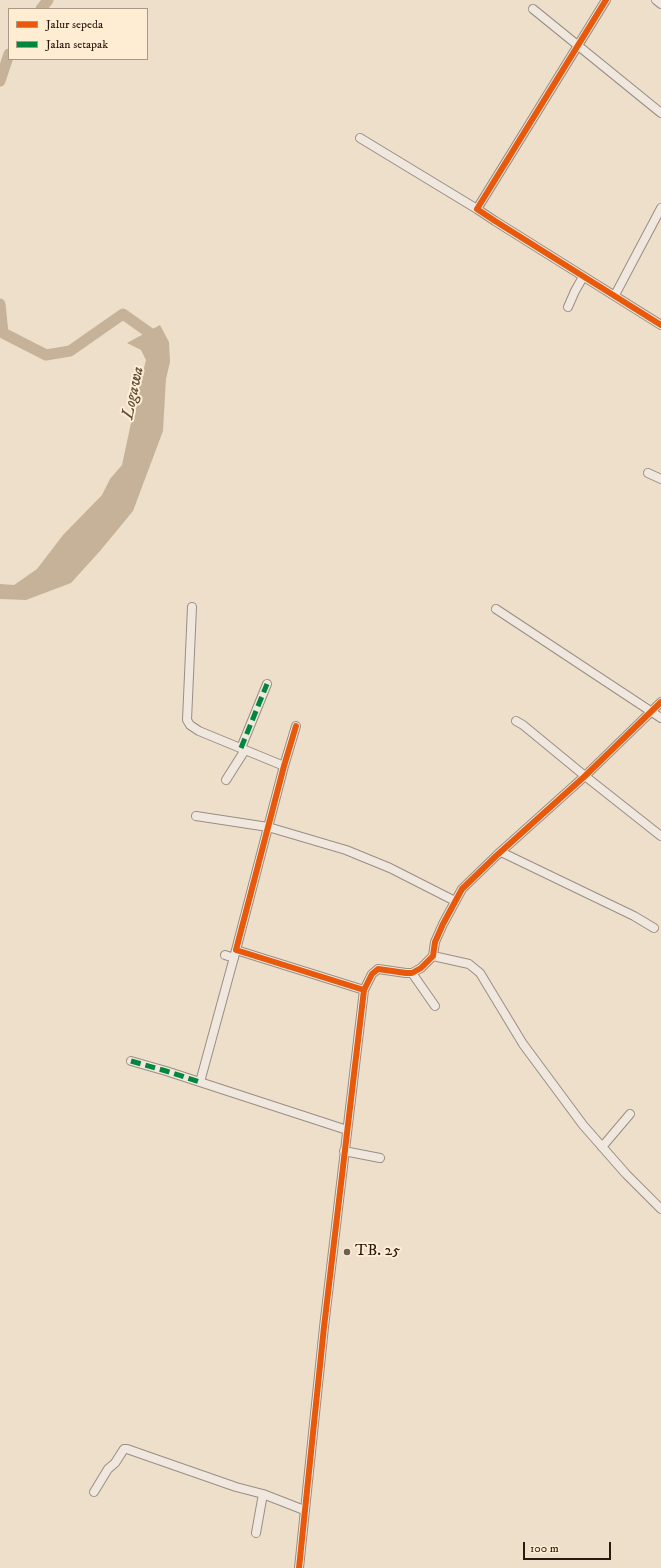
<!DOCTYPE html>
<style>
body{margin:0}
#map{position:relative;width:661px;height:1568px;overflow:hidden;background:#eedfcb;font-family:"IM FELL DW Pica",serif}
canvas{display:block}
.legend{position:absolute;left:8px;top:8px;width:140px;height:52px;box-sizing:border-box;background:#feecd3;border:1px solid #a99885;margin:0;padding:5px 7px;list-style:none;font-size:12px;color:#291910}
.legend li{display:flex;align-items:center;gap:8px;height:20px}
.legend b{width:20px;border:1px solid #a99885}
.scale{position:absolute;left:523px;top:1542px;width:88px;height:18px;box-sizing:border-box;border:2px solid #291910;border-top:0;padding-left:5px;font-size:12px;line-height:14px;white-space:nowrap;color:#291910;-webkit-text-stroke:3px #feecd3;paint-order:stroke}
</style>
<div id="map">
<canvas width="661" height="1568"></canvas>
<ul class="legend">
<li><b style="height:5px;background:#e8590c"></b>Jalur sepeda</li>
<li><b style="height:5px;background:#00873e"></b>Jalan setapak</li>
</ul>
<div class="scale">100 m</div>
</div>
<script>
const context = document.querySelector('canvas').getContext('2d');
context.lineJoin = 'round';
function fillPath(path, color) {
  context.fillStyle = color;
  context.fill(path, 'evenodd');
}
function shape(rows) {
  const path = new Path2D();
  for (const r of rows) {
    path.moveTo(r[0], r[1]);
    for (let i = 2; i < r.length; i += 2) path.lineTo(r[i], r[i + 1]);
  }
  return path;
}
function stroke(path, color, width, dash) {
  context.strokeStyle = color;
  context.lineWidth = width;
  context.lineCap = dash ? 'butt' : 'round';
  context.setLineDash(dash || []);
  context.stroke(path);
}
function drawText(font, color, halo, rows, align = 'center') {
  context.font = font + ' "IM FELL DW Pica",serif';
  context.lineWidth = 4;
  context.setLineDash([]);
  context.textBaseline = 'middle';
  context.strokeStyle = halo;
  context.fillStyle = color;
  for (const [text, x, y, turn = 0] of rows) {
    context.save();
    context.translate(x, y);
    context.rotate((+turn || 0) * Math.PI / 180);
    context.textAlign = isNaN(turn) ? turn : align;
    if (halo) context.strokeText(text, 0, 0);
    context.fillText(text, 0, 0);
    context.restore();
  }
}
fillPath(shape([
 [160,325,169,342,170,362,166,379,163,431,133,511,100,551,71,583,26,600,0,599,0,584,14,585,37,569,63,535,102,495,110,479,122,465,135,404,146,360,141,350,127,343]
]), '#c6b298');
stroke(shape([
 [41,9,48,0],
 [0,81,9,54],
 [0,304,3,333,46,355,70,351,123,314,154,336,155,342]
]), '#c6b298', 11);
const minor = shape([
 [606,0,477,209,495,221,661,325],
 [656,0,661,4],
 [533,9,661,113],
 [360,138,477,209],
 [615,295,661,208],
 [568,307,575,291,583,277],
 [648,473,661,479],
 [192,607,187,720,190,725,199,731,284,766],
 [496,609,661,718],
 [516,721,523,725,585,776,661,836],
 [296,726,284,766,236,950,364,990],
 [241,748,267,684],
 [226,780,245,750],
 [196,816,268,827,346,850,390,868,455,901],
 [501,852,634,916,654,928],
 [225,955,234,958],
 [433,956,469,964,480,973,523,1044,583,1125,626,1174,661,1209],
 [412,973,435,1006],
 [131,1061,166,1071,347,1130],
 [200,1082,236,950],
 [602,1147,630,1114],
 [344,1151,380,1158],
 [94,1492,108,1469,115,1463,124,1449,127,1449,236,1487,263,1494,304,1510],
 [256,1533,263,1494],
 [299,1568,324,1327,364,990,372,974,378,969,406,973,412,973,421,968,433,956,435,942,443,924,462,889,496,856,585,776,661,702]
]);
stroke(minor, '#998e82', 10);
stroke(minor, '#f0e8de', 8);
stroke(shape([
 [241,748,267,684],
 [131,1061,166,1071,200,1082]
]), '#00873e', 5, [10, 5]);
stroke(shape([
 [606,0,477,209,495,221,661,325],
 [296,726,284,766,236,950,364,990],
 [299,1568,324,1327,364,990,372,974,378,969,406,973,412,973,421,968,433,956,435,942,443,924,462,889,496,856,585,776,661,702]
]), '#e8590c', 6);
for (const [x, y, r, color] of [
 [347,1252,4,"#6e5e51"]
]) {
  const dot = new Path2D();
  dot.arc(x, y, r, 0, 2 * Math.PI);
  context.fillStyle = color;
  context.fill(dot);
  stroke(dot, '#feecd3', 1.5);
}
drawText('16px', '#291910', '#feecd3', [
 ["TB. 25",355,1252]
], 'left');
drawText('italic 17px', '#614e3e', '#feecd3', [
 ["Logawa",134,393,-78]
]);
</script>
